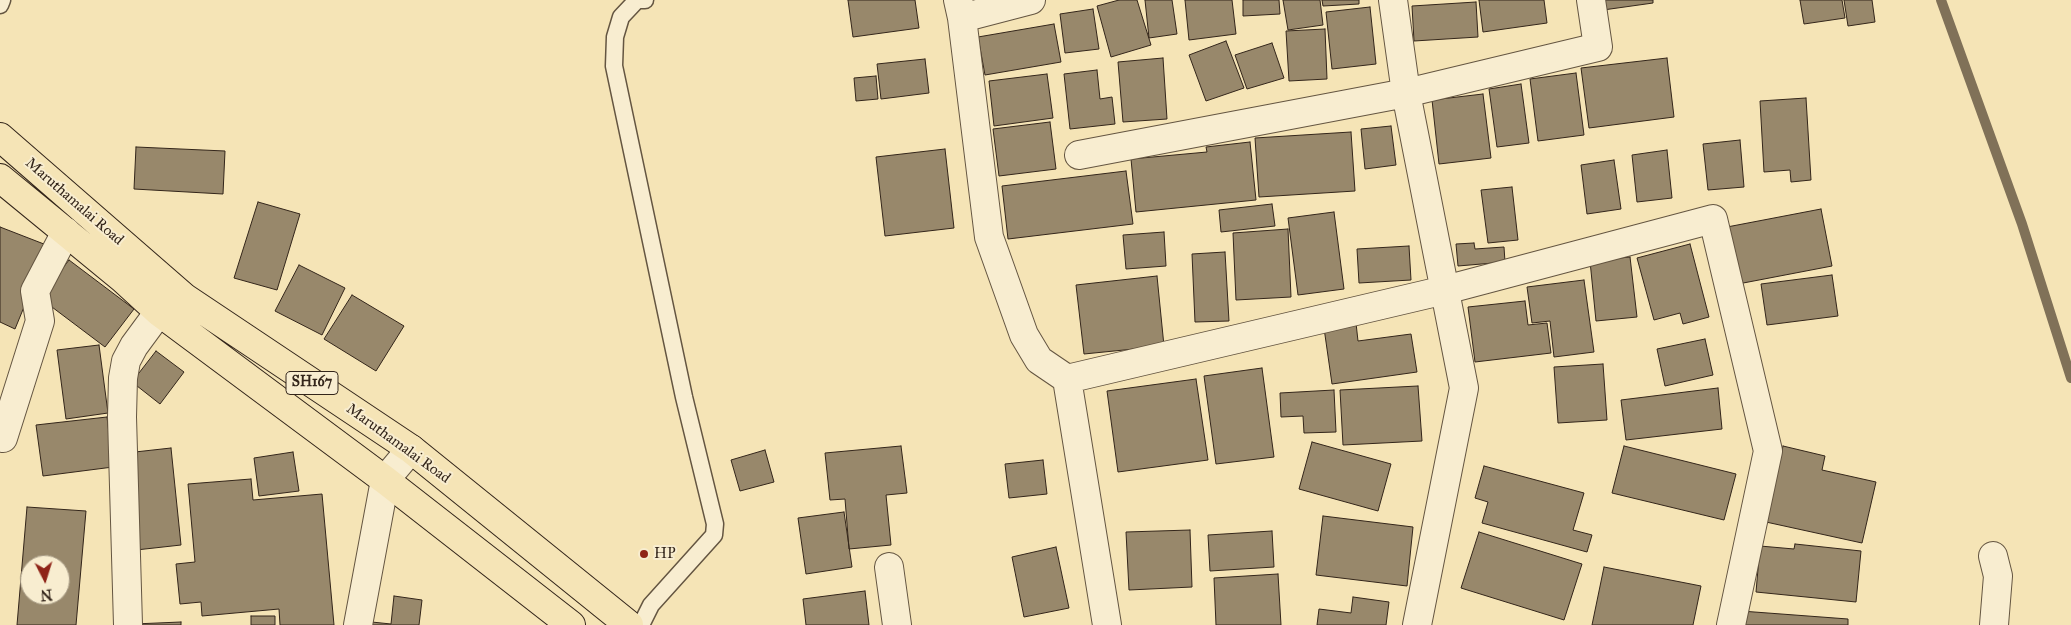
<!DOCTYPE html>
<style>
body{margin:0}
#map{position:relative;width:2071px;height:625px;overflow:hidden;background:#f5e4b6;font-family:"IM FELL Great Primer",serif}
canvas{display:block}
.north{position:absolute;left:20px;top:555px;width:50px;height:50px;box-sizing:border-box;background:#f8edd0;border:1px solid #a99d87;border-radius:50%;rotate:175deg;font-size:14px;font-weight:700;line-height:20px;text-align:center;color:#33251a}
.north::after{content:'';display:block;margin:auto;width:18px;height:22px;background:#8f2418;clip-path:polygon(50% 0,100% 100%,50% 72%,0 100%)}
</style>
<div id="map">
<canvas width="2071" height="625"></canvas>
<div class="north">N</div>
</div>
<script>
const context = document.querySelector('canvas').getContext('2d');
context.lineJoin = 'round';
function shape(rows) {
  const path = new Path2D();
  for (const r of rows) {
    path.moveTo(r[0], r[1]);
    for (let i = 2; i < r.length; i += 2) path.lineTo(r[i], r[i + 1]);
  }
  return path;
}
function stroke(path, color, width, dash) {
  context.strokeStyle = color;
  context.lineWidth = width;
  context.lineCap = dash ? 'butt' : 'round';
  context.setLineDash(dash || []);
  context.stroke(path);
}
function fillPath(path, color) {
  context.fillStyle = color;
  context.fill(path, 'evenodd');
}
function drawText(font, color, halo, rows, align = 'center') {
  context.font = font + ' "IM FELL Great Primer",serif';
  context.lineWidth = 4;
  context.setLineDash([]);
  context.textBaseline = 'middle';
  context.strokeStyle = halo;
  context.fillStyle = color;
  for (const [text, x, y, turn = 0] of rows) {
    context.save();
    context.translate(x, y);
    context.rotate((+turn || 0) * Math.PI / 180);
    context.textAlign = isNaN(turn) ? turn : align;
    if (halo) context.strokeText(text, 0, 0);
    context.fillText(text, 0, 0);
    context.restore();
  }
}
stroke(shape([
 [1941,0,2022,224,2071,378]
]), '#807158', 10);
const building = shape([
 [848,0,915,0,919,28,853,37,848,0],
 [1119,0,1137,0,1151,45,1111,57,1097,6,1119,0],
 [1145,0,1172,0,1177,34,1149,38,1145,0],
 [1185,0,1232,0,1236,34,1189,40,1185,0],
 [1243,0,1279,0,1280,14,1243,16,1243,0],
 [1283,0,1320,0,1323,25,1288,30,1283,0],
 [1322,0,1359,0,1359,4,1323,6,1322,0],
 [1479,0,1544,0,1547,23,1483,32,1479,0],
 [1595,0,1653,0,1653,3,1596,11,1595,0],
 [1800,0,1842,0,1845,18,1804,24,1800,0],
 [1844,0,1872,0,1875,22,1848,26,1844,0],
 [1476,2,1478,37,1414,41,1412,6,1476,2],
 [1370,7,1376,64,1332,69,1326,12,1370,7],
 [1093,9,1099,49,1065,53,1060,14,1093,9],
 [1054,24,1061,62,985,75,978,37,1054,24],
 [1325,29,1327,79,1289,81,1286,31,1325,29],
 [1226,41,1244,88,1206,101,1189,55,1226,41],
 [1272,43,1284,78,1247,89,1235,55,1272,43],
 [1163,58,1167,119,1123,122,1118,62,1163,58],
 [1667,58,1674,117,1589,128,1581,68,1667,58],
 [925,59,929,93,881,99,877,64,925,59],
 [1097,70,1100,99,1112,97,1115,124,1070,129,1064,74,1097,70],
 [1576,73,1584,135,1538,141,1530,79,1576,73],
 [1047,74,1053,118,994,126,989,81,1047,74],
 [876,76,878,99,856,101,854,78,876,76],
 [1521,84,1529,143,1497,147,1489,89,1521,84],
 [1483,94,1491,158,1439,164,1432,100,1483,94],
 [1806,98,1811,180,1791,182,1790,170,1764,172,1760,101,1806,98],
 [1050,122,1056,169,999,176,993,129,1050,122],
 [1391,126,1396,165,1365,169,1361,129,1391,126],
 [1351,132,1355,191,1259,197,1255,138,1351,132],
 [1740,140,1744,187,1708,190,1703,144,1740,140],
 [1250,142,1256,200,1136,212,1131,159,1207,152,1206,147,1250,142],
 [136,147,225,151,223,194,134,189,136,147],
 [945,149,954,228,885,236,876,157,945,149],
 [1667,150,1672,198,1637,202,1632,155,1667,150],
 [1614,160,1621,209,1587,214,1581,165,1614,160],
 [1126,171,1133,224,1008,239,1002,186,1126,171],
 [1512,187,1518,240,1488,243,1481,190,1512,187],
 [258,202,300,214,277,290,234,278,258,202],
 [1272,204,1275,226,1221,232,1219,210,1272,204],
 [1821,209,1832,266,1738,284,1727,227,1821,209],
 [1334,212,1344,289,1298,295,1288,218,1334,212],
 [0,227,49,246,15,329,0,322,0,227],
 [1288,229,1291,297,1236,300,1233,233,1288,229],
 [1164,232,1166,266,1126,269,1123,235,1164,232],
 [1474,243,1475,249,1504,247,1505,262,1458,266,1456,244,1474,243],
 [1690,244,1709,317,1683,324,1680,313,1654,320,1637,258,1690,244],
 [1409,246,1411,280,1359,283,1357,249,1409,246],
 [1225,252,1229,321,1195,322,1192,254,1225,252],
 [1630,257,1637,317,1596,321,1590,261,1630,257],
 [69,260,134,309,105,347,40,298,69,260],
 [299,265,345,288,322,335,275,311,299,265],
 [1832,275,1838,316,1767,325,1761,284,1832,275],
 [1157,276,1164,346,1084,354,1076,285,1157,276],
 [1584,280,1594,352,1554,357,1550,321,1532,323,1527,287,1584,280],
 [352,295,404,326,376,371,324,339,352,295],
 [1525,301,1528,325,1547,323,1551,353,1475,362,1468,307,1525,301],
 [1356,323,1358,341,1411,334,1417,372,1332,384,1324,328,1356,323],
 [1705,339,1713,375,1665,386,1657,349,1705,339],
 [99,345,108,413,66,419,57,350,99,345],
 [156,351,184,372,160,404,132,382,156,351],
 [1603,364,1607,420,1558,423,1554,367,1603,364],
 [1262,368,1274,457,1216,464,1204,376,1262,368],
 [1196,379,1208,460,1118,472,1107,391,1196,379],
 [1418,386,1422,441,1343,445,1340,390,1418,386],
 [1718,388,1722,429,1626,440,1621,400,1718,388],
 [1334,390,1336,432,1304,433,1303,416,1281,417,1280,393,1334,390],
 [107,417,113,467,43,476,36,425,107,417],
 [1312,442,1391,464,1378,511,1299,489,1312,442],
 [901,446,907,493,886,495,891,545,849,549,845,499,830,500,825,453,901,446],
 [1624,446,1736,474,1724,520,1612,493,1624,446],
 [1783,446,1825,456,1822,470,1876,482,1862,543,1766,522,1783,446],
 [171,448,181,545,136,550,126,453,171,448],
 [765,450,774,482,740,491,731,460,765,450],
 [293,452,299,491,259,496,254,458,293,452],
 [1043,460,1047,494,1009,498,1005,464,1043,460],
 [1484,466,1584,493,1573,530,1592,535,1587,552,1482,523,1488,502,1475,498,1484,466],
 [251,479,253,500,322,494,334,625,280,625,279,609,202,616,201,602,180,604,176,564,195,562,188,484,251,479],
 [27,507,86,511,76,625,17,625,27,507],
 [30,565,60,565,60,595,30,595,30,565],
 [844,512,852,567,806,574,798,518,844,512],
 [1323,516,1413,527,1407,586,1316,575,1323,516],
 [1190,530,1192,587,1129,590,1126,532,1190,530],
 [1272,531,1274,567,1210,571,1208,535,1272,531],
 [1479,532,1582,564,1564,620,1461,588,1479,532],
 [1795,544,1861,551,1856,602,1756,592,1760,546,1794,549,1795,544],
 [1056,547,1069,608,1024,617,1012,557,1056,547],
 [1604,567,1701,586,1693,625,1592,625,1604,567],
 [1278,574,1281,625,1216,625,1214,578,1278,574],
 [865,591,869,625,806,625,803,599,865,591],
 [394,596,422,600,419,625,361,625,362,621,391,624,394,596],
 [1353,597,1389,602,1386,625,1317,625,1319,609,1351,613,1353,597],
 [1741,611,1848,619,1848,625,1740,625,1741,611],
 [251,616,275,616,275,625,251,625,251,616],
 [181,622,181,625,134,625,134,624,181,622]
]);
fillPath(building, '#98886b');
stroke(building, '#33251a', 1);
const lane = shape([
 [0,5,2,0],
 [641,625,651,605,714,535,715,524,684,397,614,66,615,37,621,17,637,0,645,0]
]);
const street = shape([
 [958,0,962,18,989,237,1024,335,1039,360,1067,379,1445,290,1713,219,1768,451,1731,625],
 [1393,0,1406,93,1464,388,1417,625],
 [962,18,1031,0],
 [1079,155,1406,93,1598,47,1591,0],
 [1067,379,1107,625],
 [3,438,40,321,35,291,66,232],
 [1993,556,1998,576,1994,625],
 [889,567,897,625],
 [128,625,122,417,123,378,126,361,134,346,159,312],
 [358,625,385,480,411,449]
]);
const primary = shape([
 [0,137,185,298,411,449,629,625],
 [0,178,123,279,159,312,385,480,571,625]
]);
stroke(lane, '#645541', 19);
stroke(street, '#645541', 30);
stroke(primary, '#33251a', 30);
stroke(lane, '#f8edd0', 16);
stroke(street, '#f8edd0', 28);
stroke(primary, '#f5e4b6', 28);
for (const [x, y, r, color] of [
 [644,554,5,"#8f2418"]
]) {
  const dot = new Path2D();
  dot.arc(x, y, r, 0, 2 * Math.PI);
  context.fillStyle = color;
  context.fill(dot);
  stroke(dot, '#f8edd0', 2);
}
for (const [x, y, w] of [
 [312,383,52]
]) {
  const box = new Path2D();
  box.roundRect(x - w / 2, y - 11.5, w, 23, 4);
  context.fillStyle = '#f8edd0';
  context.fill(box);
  stroke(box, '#33251a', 1);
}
drawText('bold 14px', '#33251a', null, [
 ["SH167",312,383]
]);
drawText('15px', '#33251a', '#f8edd0', [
 ["Maruthamalai Road",74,202,41],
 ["Maruthamalai Road",398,444,36]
]);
drawText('15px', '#33251a', '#f8edd0', [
 ["HP",654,554]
], 'left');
</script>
